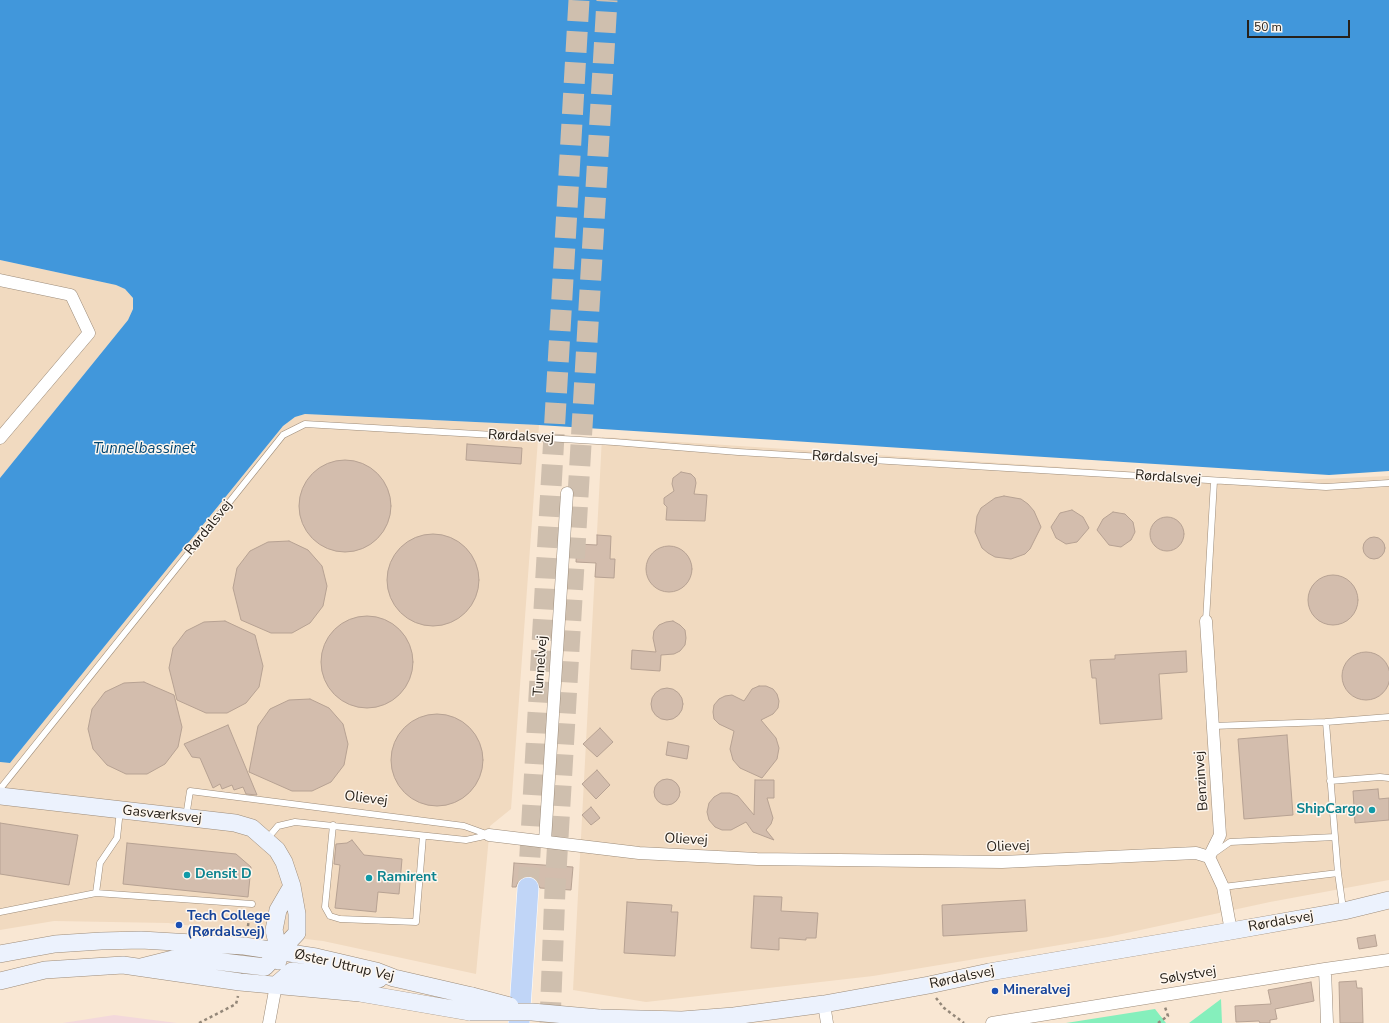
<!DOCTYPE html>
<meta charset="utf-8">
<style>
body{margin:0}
#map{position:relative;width:1389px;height:1023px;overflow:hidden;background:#f9e7d3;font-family:"Nunito Sans",sans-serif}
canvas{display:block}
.scale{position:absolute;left:1247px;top:20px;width:103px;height:18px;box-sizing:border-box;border:2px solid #27211a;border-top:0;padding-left:5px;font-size:12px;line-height:14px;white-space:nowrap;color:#27211a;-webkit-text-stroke:3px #fdf6ee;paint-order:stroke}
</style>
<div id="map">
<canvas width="1389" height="1023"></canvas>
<div class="scale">50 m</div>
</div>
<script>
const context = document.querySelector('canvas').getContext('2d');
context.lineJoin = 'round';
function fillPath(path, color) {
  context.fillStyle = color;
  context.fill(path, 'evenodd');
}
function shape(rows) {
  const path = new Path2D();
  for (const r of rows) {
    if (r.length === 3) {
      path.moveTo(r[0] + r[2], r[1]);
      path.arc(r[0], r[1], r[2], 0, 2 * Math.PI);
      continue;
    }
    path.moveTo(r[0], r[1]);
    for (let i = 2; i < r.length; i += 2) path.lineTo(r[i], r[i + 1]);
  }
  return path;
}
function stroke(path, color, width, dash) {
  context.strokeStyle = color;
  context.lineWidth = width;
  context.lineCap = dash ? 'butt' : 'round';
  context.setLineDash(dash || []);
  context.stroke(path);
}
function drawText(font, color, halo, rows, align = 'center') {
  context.font = font + ' "Nunito Sans",sans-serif';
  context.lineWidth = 3;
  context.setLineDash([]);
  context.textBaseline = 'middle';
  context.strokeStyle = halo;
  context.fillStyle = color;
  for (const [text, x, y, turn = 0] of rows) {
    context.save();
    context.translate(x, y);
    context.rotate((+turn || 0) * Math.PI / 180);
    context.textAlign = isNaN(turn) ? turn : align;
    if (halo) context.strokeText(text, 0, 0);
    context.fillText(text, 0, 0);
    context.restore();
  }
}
fillPath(shape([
 [0,260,116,285,125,289,133,298,133,309,128,320,0,478],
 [305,414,539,425,511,809,490,826,476,974,323,941,168,923,54,921,0,930,0,762,10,763,283,426,295,417],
 [602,437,1276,481,1389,476,1389,880,1270,902,1108,937,873,976,646,1002,573,990]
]), '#f1dac0');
fillPath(shape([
 [114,1015,177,1023,63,1023]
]), '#f3d8db');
fillPath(shape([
 [1221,999,1222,1023,1189,1023],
 [1155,1009,1166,1023,1066,1023]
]), '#85efbc');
fillPath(shape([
 [0,0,1389,0,1389,471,1329,475,539,425,305,414,295,417,283,426,10,763,0,762,0,478,128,320,133,309,133,298,125,289,116,285,0,260]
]), '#4197db');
const building = shape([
 [467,444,522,448,521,464,466,460,467,444],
 [345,506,46],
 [681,472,691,474,695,478,696,483,694,494,707,495,705,521,666,520,667,507,664,504,664,498,674,491,672,484,673,478,681,472],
 [1004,496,1021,499,1028,504,1034,511,1041,527,1030,549,1025,554,1011,559,995,557,988,553,982,548,975,532,977,516,981,508,995,498,1004,496],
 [1072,510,1083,517,1089,528,1077,542,1066,544,1056,538,1051,527,1060,513,1072,510],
 [1113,512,1125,514,1133,522,1135,532,1131,540,1121,547,1109,545,1097,530,1103,519,1113,512],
 [1167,534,17],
 [433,580,46],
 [597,535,611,536,610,559,615,559,614,578,595,577,596,563,576,562,577,544,597,545,597,535],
 [1374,548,11],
 [289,541,308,550,322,566,327,586,323,606,310,623,292,633,271,633,241,620,233,588,237,568,250,551,268,542,289,541],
 [669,569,23],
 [1333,600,25],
 [367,662,46],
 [225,621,255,635,263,666,259,687,246,703,227,713,206,713,177,700,169,668,173,648,186,631,204,622,225,621],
 [673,621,680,625,685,630,686,638,685,645,680,651,674,654,661,655,660,671,631,669,632,650,656,652,653,638,654,631,659,625,666,622,673,621],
 [1186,651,1187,672,1159,674,1162,719,1100,724,1096,678,1092,678,1090,660,1115,659,1115,655,1186,651],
 [1366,676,24],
 [144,682,174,695,182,727,178,747,165,764,147,774,126,774,107,765,93,749,88,729,92,709,105,692,124,683,144,682],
 [759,686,766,686,773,689,777,694,779,701,778,708,773,714,761,720,776,738,779,748,777,759,762,778,740,768,733,760,730,749,734,731,719,724,714,719,713,712,714,705,719,699,725,696,732,695,744,701,752,689,759,686],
 [667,704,16],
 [310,699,329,708,343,724,348,744,344,765,331,782,312,791,292,791,249,772,258,726,270,709,289,700,310,699],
 [437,760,46],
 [228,725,257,795,246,794,243,787,234,790,232,785,222,789,220,784,213,788,200,758,192,757,184,744,228,725],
 [600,728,613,742,597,757,583,744,600,728],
 [1287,735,1293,815,1244,819,1238,739,1287,735],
 [668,742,689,746,687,759,666,755,668,742],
 [597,770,610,785,596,799,582,784,597,770],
 [667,792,13],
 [755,780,774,780,774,798,767,798,773,818,771,824,766,830,774,840,753,832,746,822,731,830,722,830,715,827,709,820,707,812,709,803,714,797,721,793,730,793,738,796,754,815,755,780],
 [1378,789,1379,799,1389,798,1389,820,1355,823,1353,791,1378,789],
 [591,807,600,818,591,825,582,815,591,807],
 [0,823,78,835,69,885,0,874,0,823],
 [352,840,364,855,402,859,399,894,378,892,376,912,335,908,340,865,334,864,336,844,347,843,352,840],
 [127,843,236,854,251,867,248,897,123,884,127,843],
 [514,863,573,867,571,890,540,888,535,878,528,876,522,877,518,882,516,887,512,887,514,863],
 [754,896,782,897,781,911,818,913,816,938,806,938,806,940,779,938,779,950,751,948,754,896],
 [1025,900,1027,931,943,936,942,905,1025,900],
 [627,902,672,905,671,912,678,912,675,956,624,953,627,902],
 [1375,935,1377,946,1359,949,1357,938,1375,935],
 [1356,981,1357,988,1362,988,1363,1023,1340,1023,1339,982,1356,981],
 [1311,982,1314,1001,1275,1009,1277,1019,1270,1020,1270,1023,1260,1023,1259,1021,1236,1022,1235,1006,1271,1004,1268,990,1311,982]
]);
fillPath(building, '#d3bdad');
stroke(building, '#b7a293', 1);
stroke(shape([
 [528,888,579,0],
 [550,1023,555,889,607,0]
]), '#cfbfae', 21, [21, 10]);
const lane = shape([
 [1206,621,1214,481],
 [1326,722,1389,717],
 [1213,726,1326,722,1335,837],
 [1330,781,1380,777,1389,778],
 [0,789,283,435,305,424,614,442,738,452,1326,487,1389,483],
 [120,810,117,838,100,863,96,893,252,904],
 [186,817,190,791,464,826,489,835],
 [333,825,325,907,330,916,340,919,416,922,423,836],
 [267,839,278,826,295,822,466,840,489,835],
 [1213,854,1230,842,1335,837,1338,873,1343,909],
 [1223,887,1338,873],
 [0,912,96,893]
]);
const street = shape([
 [0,280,71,295,89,333,0,438],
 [1206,621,1220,835,1209,857,1223,887,1231,931],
 [489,835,639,853,757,859,1002,862,1196,853,1209,857],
 [545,841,567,493],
 [1325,969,1327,1023],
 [824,1004,827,1023],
 [269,1023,276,985],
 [992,1023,1325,969,1389,960]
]);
const secondary = shape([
 [0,796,235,823,252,828,277,850,284,862,292,886,297,914,297,933,265,967,181,957,141,967],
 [0,954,55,944,101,941,141,940,244,946,316,957,376,971,394,978,472,996],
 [278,961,279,952,274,930,278,910,292,886],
 [0,981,45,970,123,965,240,982,360,993,470,1012],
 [276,985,292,971,369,981,379,979],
 [599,1018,682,1020,734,1016,824,1004,929,985,989,972,1231,931,1344,911,1389,900]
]);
const highway = shape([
 [519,1023,528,888]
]);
stroke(lane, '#9d8c7a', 7);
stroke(street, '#9d8c7a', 13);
stroke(secondary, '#9d8c7a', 18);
stroke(highway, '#fff', 22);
stroke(shape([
 [247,932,250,913],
 [936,998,944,1008,964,1023],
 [199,1023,236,1004,238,996],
 [1158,1023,1168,1016,1165,1007]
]), '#938779', 2.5, [3, 3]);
stroke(lane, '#fff', 6);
stroke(street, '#fff', 12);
stroke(secondary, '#ecf2fd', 17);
stroke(highway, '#c0d5f7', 21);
const secondaryBridge = shape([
 [472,996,510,1006],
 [470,1012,532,1012,599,1018]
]);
stroke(secondaryBridge, '#9d8c7a', 18, []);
stroke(secondaryBridge, '#ecf2fd', 17);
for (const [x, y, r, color] of [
 [1372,810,4,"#0f9aa8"],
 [187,875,4,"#0f9aa8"],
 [369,878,4,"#0f9aa8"],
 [179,925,4,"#1a4fb4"],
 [995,991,4,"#1a4fb4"]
]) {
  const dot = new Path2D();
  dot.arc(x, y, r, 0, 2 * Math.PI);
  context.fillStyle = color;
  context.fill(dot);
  stroke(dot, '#fdf6ee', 1.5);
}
drawText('14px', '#27211a', '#fdf6ee', [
 ["Rørdalsvej",521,437,3],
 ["Rørdalsvej",845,458,3],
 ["Rørdalsvej",1168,478,4],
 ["Rørdalsvej",209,528,-51],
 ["Tunnelvej",541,666,-86],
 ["Benzinvej",1202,781,-94],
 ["Olievej",366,799,7],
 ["Gasværksvej",162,815,6],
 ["Olievej",686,840,3],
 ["Olievej",1008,847,-2],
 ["Rørdalsvej",1281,922,-10],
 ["Øster Uttrup Vej",344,966,13],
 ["Sølystvej",1188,976,-9],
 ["Rørdalsvej",962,978,-12]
]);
drawText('bold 14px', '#0d838f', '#fdf6ee', [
 ["ShipCargo",1364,810,"right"],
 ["Densit D",195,875],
 ["Ramirent",377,878]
], 'left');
drawText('bold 14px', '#164399', '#fdf6ee', [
 ["Tech College",187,917],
 ["(Rørdalsvej)",187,933],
 ["Mineralvej",1003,991]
], 'left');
drawText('italic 15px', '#004571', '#fdf6ee', [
 ["Tunnelbassinet",144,449]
]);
</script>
